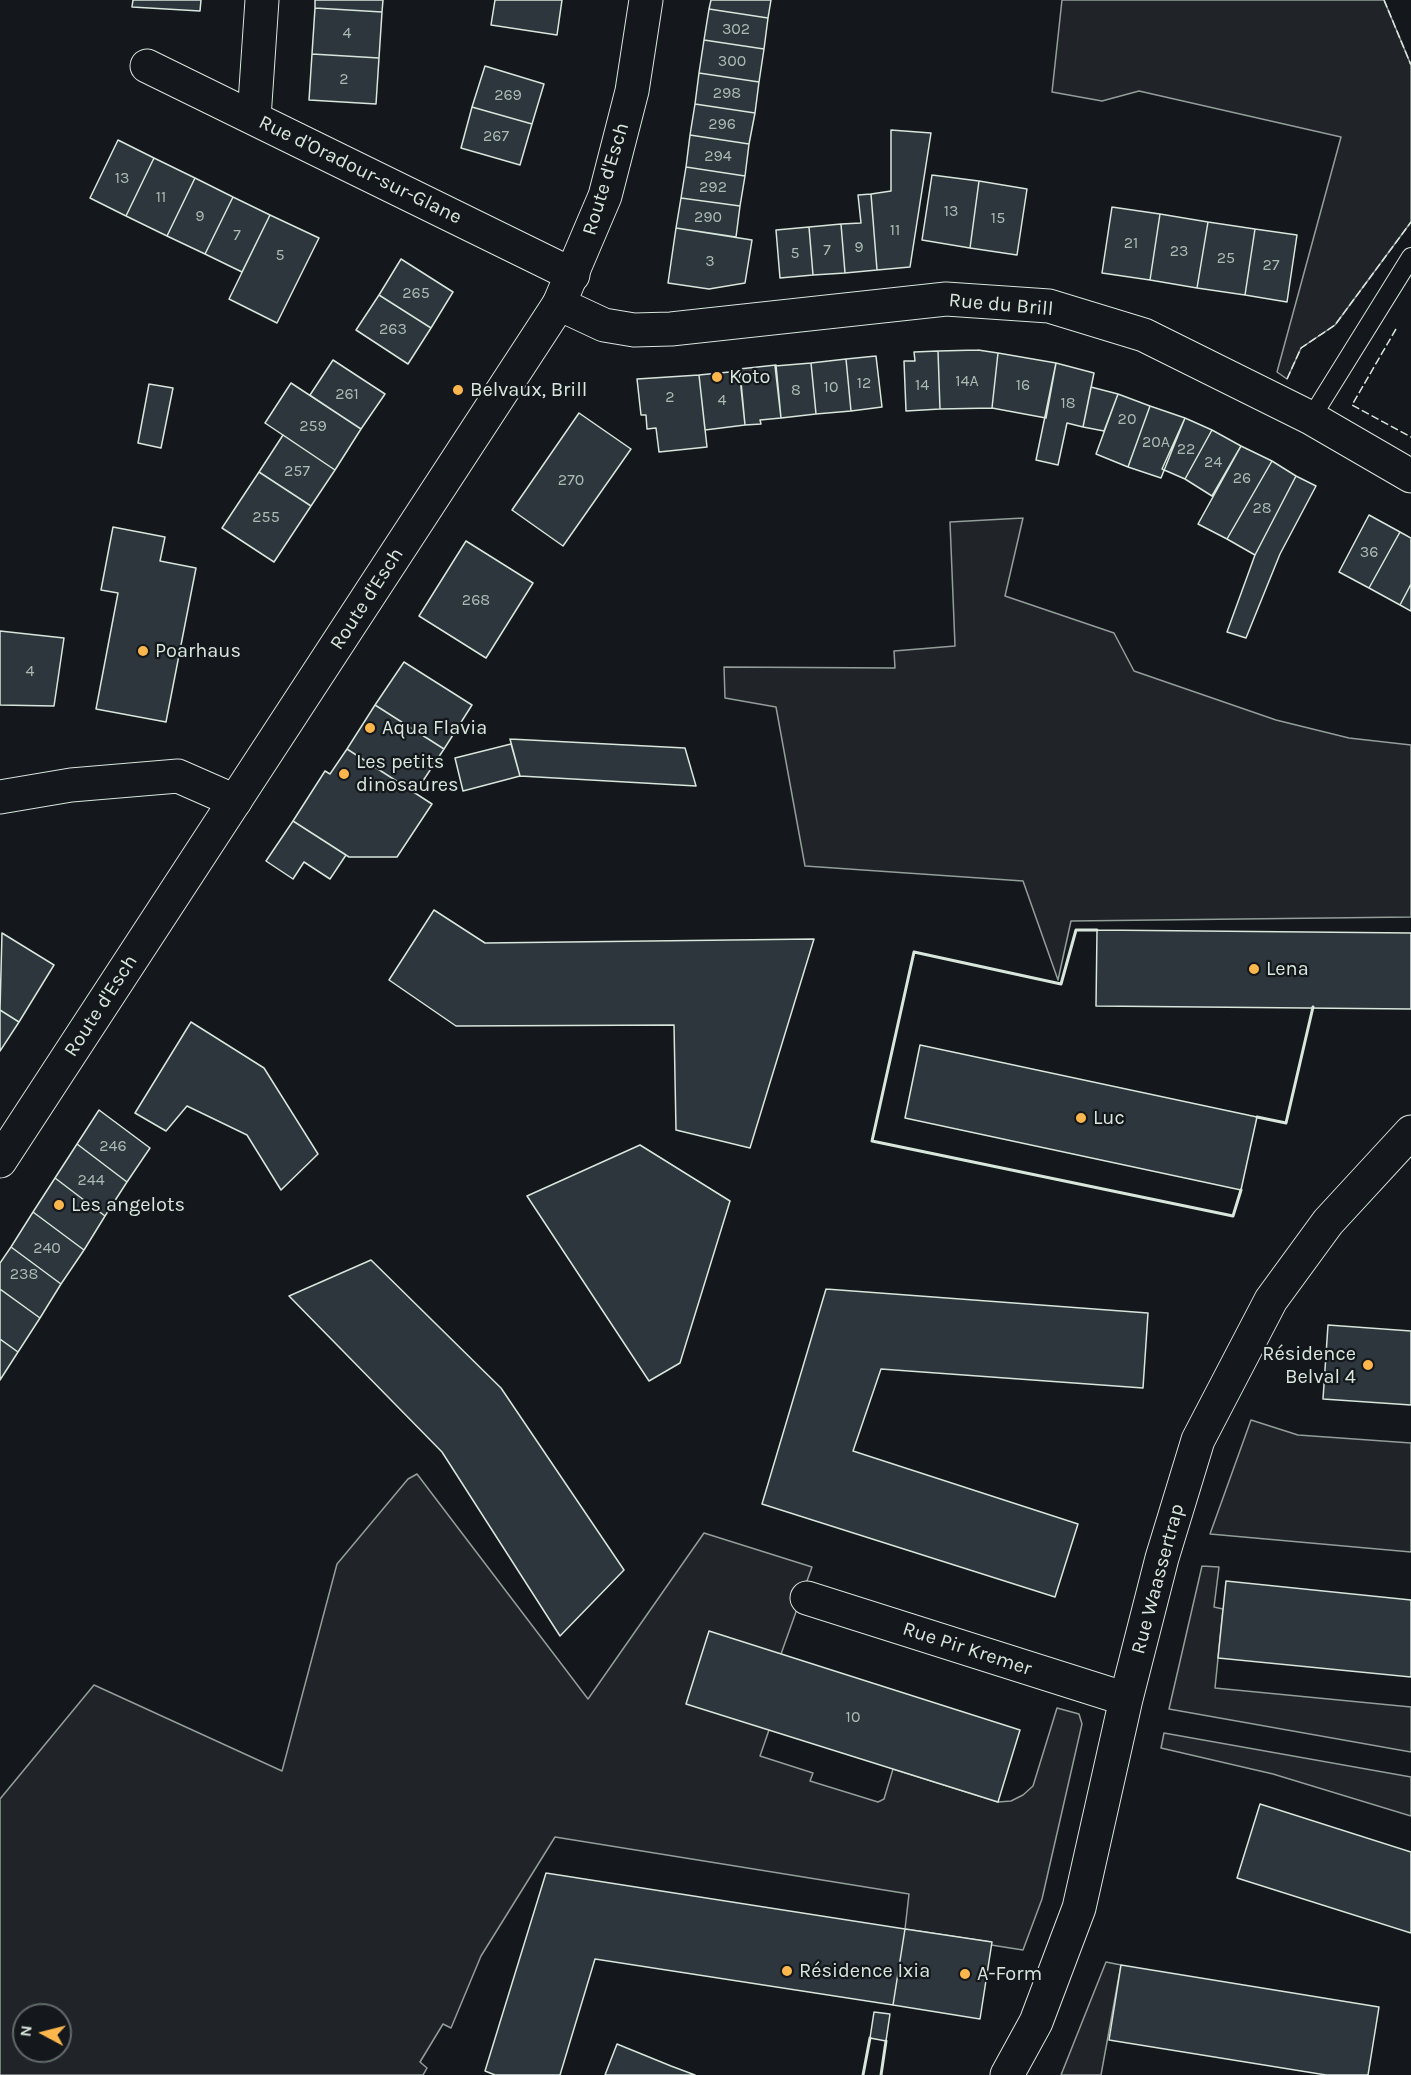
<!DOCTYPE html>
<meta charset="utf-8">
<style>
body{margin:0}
#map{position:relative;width:1411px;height:2075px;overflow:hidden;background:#14181c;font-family:Karla,sans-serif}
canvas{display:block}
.north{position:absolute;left:12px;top:2003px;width:60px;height:60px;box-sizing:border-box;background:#14181c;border:2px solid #626a69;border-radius:50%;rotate:277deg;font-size:16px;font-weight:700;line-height:24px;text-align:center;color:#d8e6dc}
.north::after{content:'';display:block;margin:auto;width:21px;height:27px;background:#ffb74d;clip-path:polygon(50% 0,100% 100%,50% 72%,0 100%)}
</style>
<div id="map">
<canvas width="1411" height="2075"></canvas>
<div class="north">N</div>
</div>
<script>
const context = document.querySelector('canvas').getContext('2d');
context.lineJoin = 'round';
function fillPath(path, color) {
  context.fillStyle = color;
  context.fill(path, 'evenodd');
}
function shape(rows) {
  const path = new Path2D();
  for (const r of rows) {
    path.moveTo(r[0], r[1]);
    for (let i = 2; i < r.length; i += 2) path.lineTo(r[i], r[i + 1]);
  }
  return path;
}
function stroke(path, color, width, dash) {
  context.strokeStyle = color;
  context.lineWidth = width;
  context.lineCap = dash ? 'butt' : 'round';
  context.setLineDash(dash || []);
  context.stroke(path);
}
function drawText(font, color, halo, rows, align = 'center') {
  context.font = font + ' Karla,sans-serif';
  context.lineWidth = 4.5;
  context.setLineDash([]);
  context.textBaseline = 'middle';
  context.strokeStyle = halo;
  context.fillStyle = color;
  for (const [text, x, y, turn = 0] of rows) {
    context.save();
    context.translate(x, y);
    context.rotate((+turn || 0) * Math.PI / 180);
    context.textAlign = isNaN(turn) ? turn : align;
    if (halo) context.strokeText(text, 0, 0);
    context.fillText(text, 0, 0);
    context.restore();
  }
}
const green = shape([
 [1062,0,1384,0,1411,65,1411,222,1335,325,1301,348,1287,379,1277,372,1341,137,1139,91,1102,101,1052,92,1062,0],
 [1023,518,1005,596,1114,633,1134,671,1276,720,1349,738,1411,745,1411,917,1071,921,1058,980,1023,881,805,866,776,707,725,698,724,667,895,668,894,651,955,646,950,522,1023,518],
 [1251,1420,1298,1435,1411,1443,1411,1552,1210,1534,1251,1420],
 [417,1474,588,1699,704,1533,812,1567,781,1654,769,1730,760,1756,813,1773,810,1781,878,1802,884,1799,893,1769,998,1802,1011,1801,1023,1795,1033,1786,1057,1708,1079,1714,1082,1724,1042,1899,1023,1950,991,1945,991,1942,905,1929,909,1894,555,1837,481,1956,451,2028,443,2024,420,2062,427,2068,423,2075,0,2075,0,1799,94,1685,282,1771,337,1564,408,1479,417,1474],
 [24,2015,60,2015,60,2051,24,2051,24,2015],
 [1202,1566,1219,1567,1214,1607,1223,1609,1215,1688,1411,1707,1411,1752,1169,1709,1202,1566],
 [1164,1733,1411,1777,1411,1816,1273,1774,1161,1748,1164,1733],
 [1106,1962,1121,1965,1101,2075,1061,2075,1106,1962]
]);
fillPath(green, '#202428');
stroke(green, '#939e99', 1.5);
const building = shape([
 [133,0,201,0,200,11,132,7,133,0],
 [315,0,383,0,382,12,315,8,315,0],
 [495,0,562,0,557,35,491,25,495,0],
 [711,0,771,0,768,18,709,9,711,0],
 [315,8,382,12,379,58,312,54,315,8],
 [709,9,768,18,764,49,704,40,709,9],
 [704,40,764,49,759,82,699,73,704,40],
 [312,54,379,58,376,104,309,100,312,54],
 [485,66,544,84,532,124,472,107,485,66],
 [699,73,759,82,755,113,695,104,699,73],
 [695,104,755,113,749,144,690,135,695,104],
 [472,107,532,124,520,165,461,148,472,107],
 [891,130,931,133,910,267,877,270,871,194,891,191,891,130],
 [690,135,749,144,745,176,686,167,690,135],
 [118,140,154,158,126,216,90,198,118,140],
 [154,158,195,178,167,236,126,216,154,158],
 [686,167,745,176,740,206,681,198,686,167],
 [932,175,979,181,970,248,922,240,932,175],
 [195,178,233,197,205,254,167,236,195,178],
 [979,181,1027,189,1017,255,970,248,979,181],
 [871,194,877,270,845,273,841,224,861,223,858,195,871,194],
 [233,197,270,215,242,272,205,254,233,197],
 [681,198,740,206,736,237,676,228,681,198],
 [1112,207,1160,214,1150,280,1102,273,1112,207],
 [1160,214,1208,222,1197,288,1150,280,1160,214],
 [270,215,319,238,277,323,229,299,270,215],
 [1208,222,1255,229,1245,295,1197,288,1208,222],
 [841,224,845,273,813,275,809,227,841,224],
 [809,227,813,275,780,278,776,230,809,227],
 [676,228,752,240,745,283,709,289,668,283,676,228],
 [1255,229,1297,235,1287,302,1245,295,1255,229],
 [401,259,453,292,431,328,379,295,401,259],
 [379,295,431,328,408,364,356,330,379,295],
 [978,350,998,353,992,408,940,409,938,351,978,350],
 [938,351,940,409,906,411,904,361,915,361,914,352,938,351],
 [998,353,1056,363,1046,418,992,408,998,353],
 [876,356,882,407,851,411,846,359,876,356],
 [846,359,851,411,816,414,811,363,846,359],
 [333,360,385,394,361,429,310,395,333,360],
 [811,363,816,414,781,418,775,366,811,363],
 [1056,363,1094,373,1083,427,1067,423,1058,465,1036,460,1056,363],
 [776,365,781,418,760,420,761,424,745,425,739,369,776,365],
 [740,371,745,425,705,430,699,375,740,371],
 [699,375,707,447,659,452,656,428,647,429,646,415,641,415,637,379,699,375],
 [291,383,361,429,335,470,265,423,291,383],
 [149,384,173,388,161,448,138,443,149,384],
 [1091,387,1118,394,1104,431,1083,427,1091,387],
 [1118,394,1150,406,1128,467,1096,454,1118,394],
 [1150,406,1185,418,1161,478,1128,467,1150,406],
 [579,413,631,449,563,546,512,510,579,413],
 [1185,418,1212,430,1185,479,1162,469,1185,418],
 [1212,430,1241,446,1212,496,1185,479,1212,430],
 [283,435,335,470,311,506,259,472,283,435],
 [1241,446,1272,461,1227,539,1198,524,1241,446],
 [1272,461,1296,476,1255,555,1227,539,1272,461],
 [259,472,311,506,274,562,222,528,259,472],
 [1296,476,1316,486,1280,554,1246,638,1227,632,1255,555,1296,476],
 [1369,515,1400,532,1369,588,1339,572,1369,515],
 [113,527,165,537,160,561,196,568,166,722,96,709,118,593,101,590,113,527],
 [1400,532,1411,538,1411,584,1400,605,1369,588,1400,532],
 [466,541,533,583,486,658,419,616,466,541],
 [1411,584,1411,611,1400,605,1411,584],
 [0,631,64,638,54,706,0,705,0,631],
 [404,662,472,705,444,749,375,705,404,662],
 [375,705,444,749,415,793,347,749,375,705],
 [510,739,685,748,696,786,520,776,510,739],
 [511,744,520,776,463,791,455,758,511,744],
 [347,749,432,804,397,857,349,857,293,821,325,771,330,774,347,749],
 [293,821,346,855,330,879,304,862,293,879,266,861,293,821],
 [434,910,485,943,814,939,750,1148,676,1130,674,1025,456,1026,389,980,434,910],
 [1097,930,1411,933,1411,1009,1096,1006,1097,930],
 [2,933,54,965,19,1022,0,1010,2,933],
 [0,1010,19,1022,0,1051,0,1010],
 [191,1022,264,1068,318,1154,281,1190,247,1135,187,1106,166,1131,135,1113,191,1022],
 [920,1045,1257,1117,1241,1190,905,1118,920,1045],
 [99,1110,150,1148,127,1182,77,1144,99,1110],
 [77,1144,127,1182,105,1216,55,1178,77,1144],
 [640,1145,730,1201,680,1363,649,1381,527,1196,640,1145],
 [55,1178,105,1216,84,1250,33,1212,55,1178],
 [33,1212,84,1250,61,1284,11,1247,33,1212],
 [11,1247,61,1284,40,1318,0,1289,0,1263,11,1247],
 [371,1260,501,1388,624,1570,560,1636,442,1452,289,1296,371,1260],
 [0,1289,40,1318,18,1352,0,1339,0,1289],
 [826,1289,1148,1313,1143,1388,881,1369,853,1451,1078,1524,1055,1597,762,1504,826,1289],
 [1328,1325,1411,1331,1411,1405,1323,1399,1328,1325],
 [0,1339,18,1352,0,1380,0,1339],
 [1226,1581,1411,1600,1411,1677,1218,1658,1226,1581],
 [709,1631,1020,1730,998,1802,686,1704,709,1631],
 [1260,1804,1411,1852,1411,1933,1237,1878,1260,1804],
 [546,1873,905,1929,893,2005,595,1959,560,2075,495,2075,485,2071,546,1873],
 [905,1929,992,1942,980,2019,893,2005,905,1929],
 [1121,1965,1379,2007,1368,2075,1326,2075,1109,2040,1121,1965],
 [874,2012,890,2014,886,2041,870,2038,874,2012],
 [617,2044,671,2066,695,2075,605,2075,617,2044]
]);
fillPath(building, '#2c363c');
stroke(building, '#d8e6dc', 1.5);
const service = shape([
 [1311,418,1411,257]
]);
const minor = shape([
 [147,66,573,275],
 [254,118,262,0],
 [559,304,604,325,634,330,671,329,946,299,1049,306,1144,335,1311,418,1411,476],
 [0,797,71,785,178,776,235,801],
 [807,1598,1126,1699],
 [1007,2075,1036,2022,1079,1908,1126,1699,1162,1558,1198,1440,1271,1300,1328,1222,1411,1132]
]);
const primary = shape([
 [0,1161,559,304,605,196,632,91,646,0]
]);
stroke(service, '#d8e6dc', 20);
stroke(minor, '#d8e6dc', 35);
stroke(primary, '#d8e6dc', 35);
stroke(service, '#14181c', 18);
stroke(minor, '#14181c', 33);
stroke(primary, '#14181c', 33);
stroke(shape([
 [1384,0,1411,65],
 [1396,329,1352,405,1411,437],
 [1287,379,1301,348,1335,325,1411,222]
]), '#d8e6dc', 1.5, [8, 3]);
stroke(shape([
 [1097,930,1076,930,1061,984,914,952,872,1141,1233,1216,1241,1190],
 [1257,1117,1286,1123,1313,1007],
 [863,2075,870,2038],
 [881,2075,886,2041]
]), '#d8e6dc', 3);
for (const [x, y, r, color] of [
 [717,377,6,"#ffb74d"],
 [458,390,6,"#ffb74d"],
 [143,651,6,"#ffb74d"],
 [370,728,6,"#ffb74d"],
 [344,774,6,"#ffb74d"],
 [1254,969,6,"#ffb74d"],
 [1081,1118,6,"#ffb74d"],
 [59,1205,6,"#ffb74d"],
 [1368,1365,6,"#ffb74d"],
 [787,1971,6,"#ffb74d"],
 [965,1974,6,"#ffb74d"]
]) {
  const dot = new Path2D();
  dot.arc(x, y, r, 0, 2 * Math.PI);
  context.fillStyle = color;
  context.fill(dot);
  stroke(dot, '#14181c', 2);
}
drawText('16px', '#adbab4', null, [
 ["302",736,29],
 ["4",347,33],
 ["300",732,61],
 ["2",344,79],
 ["298",727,93],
 ["269",508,95],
 ["296",722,124],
 ["267",496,136],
 ["294",718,156],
 ["13",122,178],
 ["292",713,187],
 ["11",161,197],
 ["13",951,211],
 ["9",200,216],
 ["290",708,217],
 ["15",998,218],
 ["11",895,230],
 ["7",237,235],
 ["21",1131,243],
 ["9",859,247],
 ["7",827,250],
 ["23",1179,251],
 ["5",795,253],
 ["5",280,255],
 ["25",1226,258],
 ["3",710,261],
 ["27",1271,265],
 ["265",416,293],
 ["263",393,329],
 ["14A",967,381],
 ["12",864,383],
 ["14",922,385],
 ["16",1023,385],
 ["10",831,387],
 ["8",796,390],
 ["261",347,394],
 ["2",670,397],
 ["4",722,400],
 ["18",1068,403],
 ["20",1127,419],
 ["259",313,426],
 ["20A",1156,442],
 ["22",1186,449],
 ["24",1213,462],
 ["257",297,471],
 ["26",1242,478],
 ["270",571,480],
 ["28",1262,508],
 ["255",266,517],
 ["36",1369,552],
 ["268",476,600],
 ["4",30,671],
 ["246",113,1146],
 ["244",91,1180],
 ["240",47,1248],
 ["238",24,1274],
 ["10",853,1717]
]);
drawText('20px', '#d8e6dc', '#14181c', [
 ["Rue d'Oradour-sur-Glane",360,170,26],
 ["Route d'Esch",606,179,-73],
 ["Rue du Brill",1001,305,5],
 ["Route d'Esch",367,599,-57],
 ["Route d'Esch",101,1006,-57],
 ["Rue Waassertrap",1158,1579,-75],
 ["Rue Pir Kremer",967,1649,18]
]);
drawText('20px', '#d8e6dc', '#14181c', [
 ["Koto",729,377],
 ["Belvaux, Brill",470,390],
 ["Poarhaus",155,651],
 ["Aqua Flavia",382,728],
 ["Les petits",356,762],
 ["dinosaures",356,785],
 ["Lena",1266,969],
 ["Luc",1093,1118],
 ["Les angelots",71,1205],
 ["Résidence",1356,1354,"right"],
 ["Belval 4",1356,1377,"right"],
 ["Résidence Ixia",799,1971],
 ["A-Form",977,1974]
], 'left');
</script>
